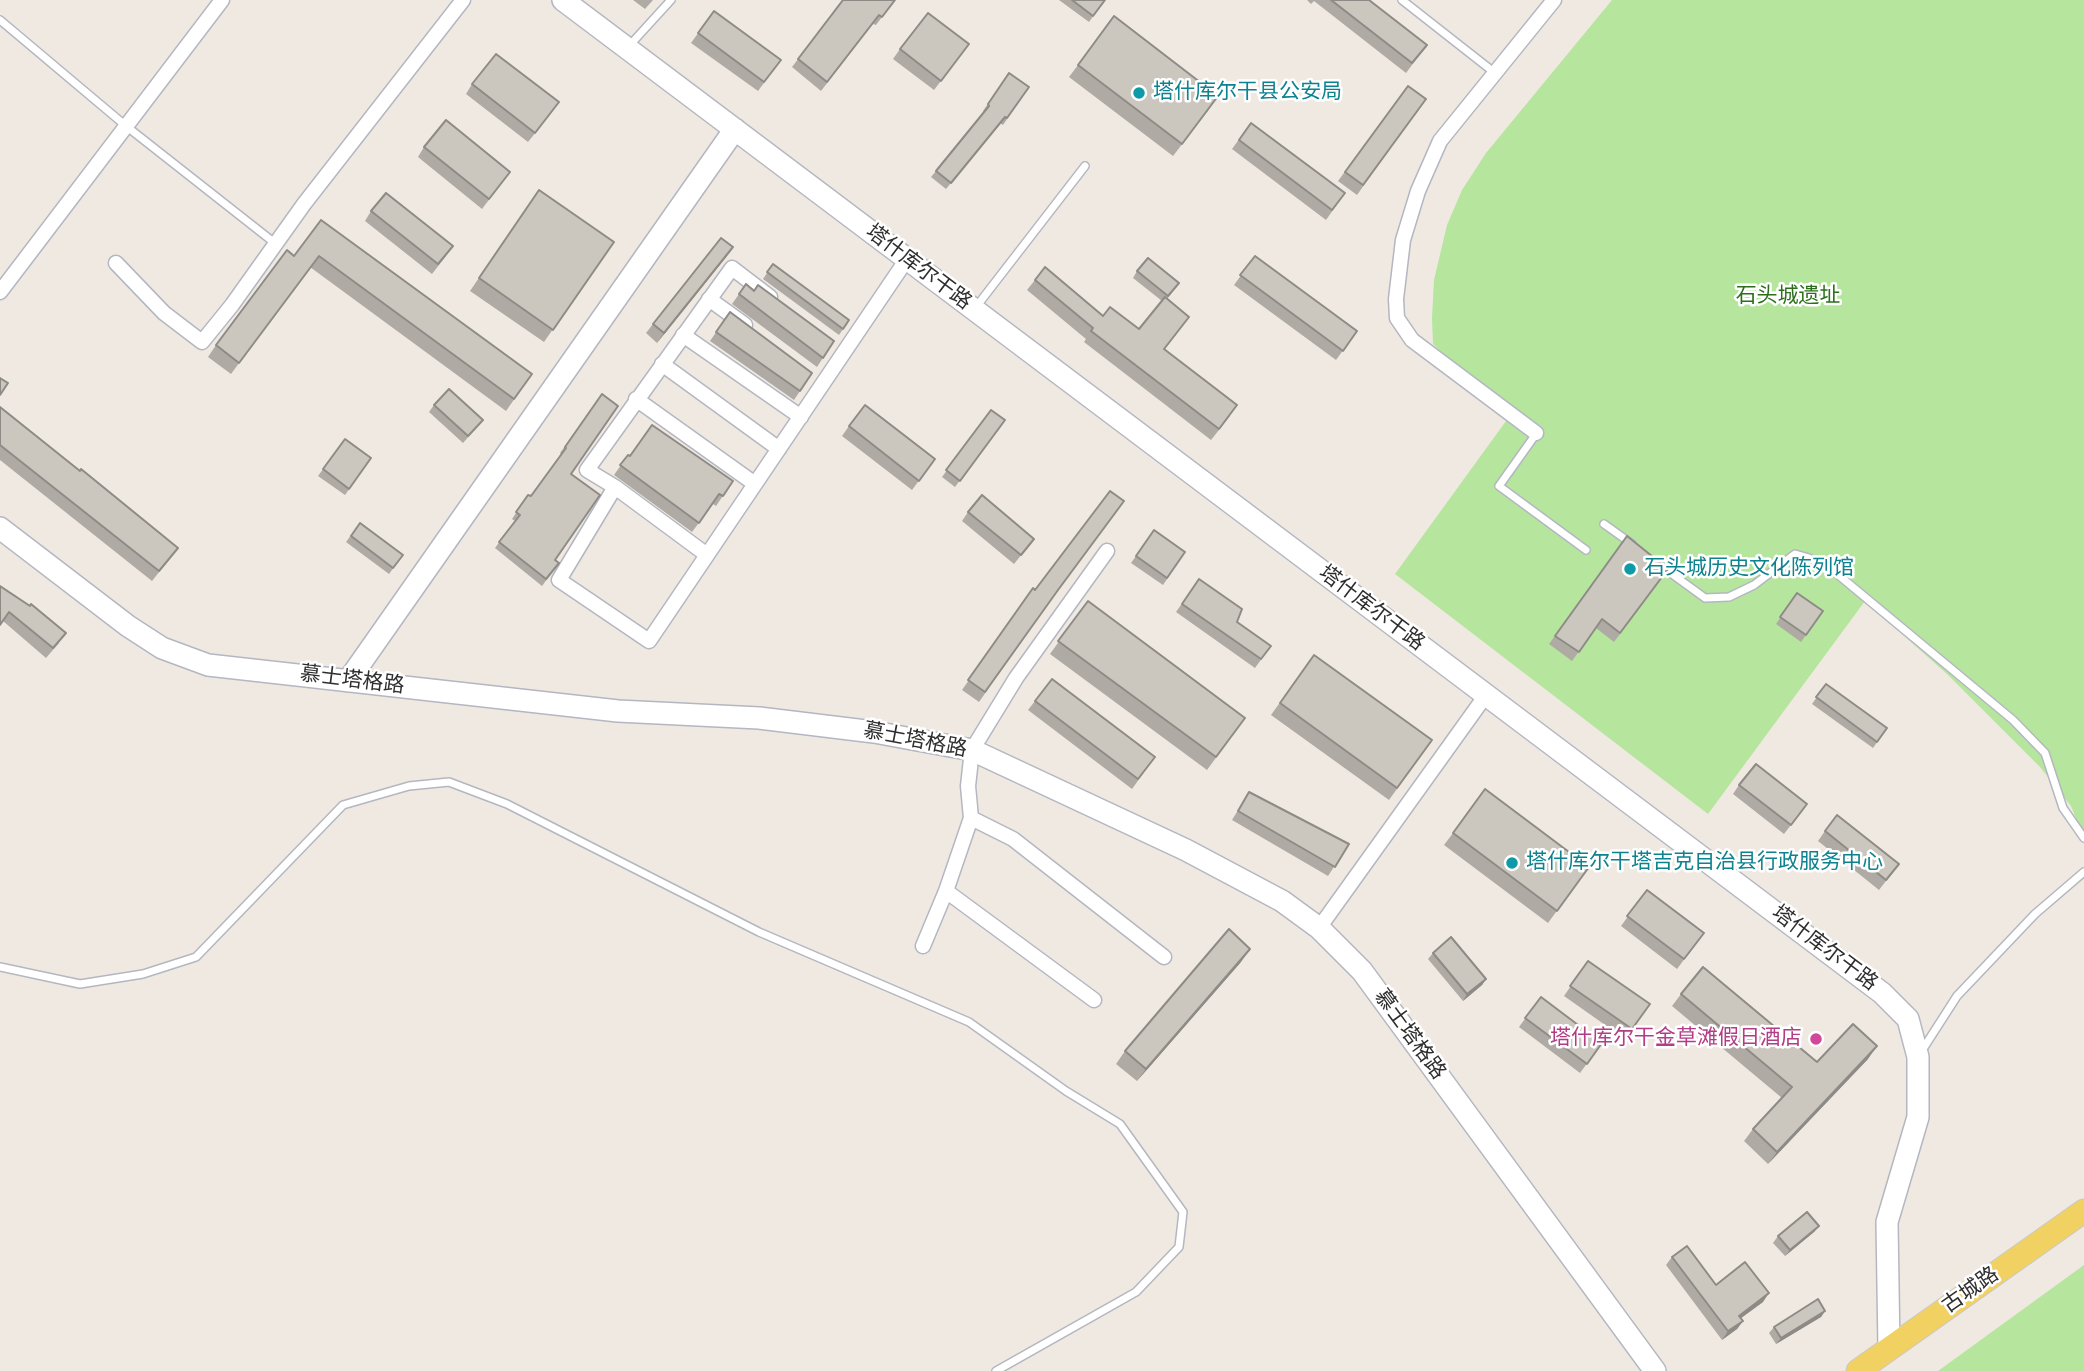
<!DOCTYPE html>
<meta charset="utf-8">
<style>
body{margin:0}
canvas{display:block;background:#efe9e1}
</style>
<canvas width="2084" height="1371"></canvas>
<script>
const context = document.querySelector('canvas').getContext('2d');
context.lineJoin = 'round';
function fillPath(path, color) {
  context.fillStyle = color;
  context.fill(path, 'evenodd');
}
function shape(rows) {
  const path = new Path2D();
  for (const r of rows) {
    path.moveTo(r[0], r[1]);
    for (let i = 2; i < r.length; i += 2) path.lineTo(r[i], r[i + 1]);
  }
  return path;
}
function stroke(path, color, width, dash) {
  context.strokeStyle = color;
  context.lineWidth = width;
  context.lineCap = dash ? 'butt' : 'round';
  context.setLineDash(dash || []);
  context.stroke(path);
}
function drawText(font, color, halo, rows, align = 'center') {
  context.font = font + ' Jost,"Noto Sans SC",sans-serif';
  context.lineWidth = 5;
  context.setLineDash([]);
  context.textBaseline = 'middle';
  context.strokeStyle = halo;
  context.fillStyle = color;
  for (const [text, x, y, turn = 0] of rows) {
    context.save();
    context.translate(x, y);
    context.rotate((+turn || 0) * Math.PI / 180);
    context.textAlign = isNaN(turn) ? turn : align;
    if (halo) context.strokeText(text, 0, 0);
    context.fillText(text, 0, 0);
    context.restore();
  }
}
fillPath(shape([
 [1612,0,2084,0,2084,838,2071,806,2040,767,1947,674,1865,601,1708,814,1395,574,1514,410,1464,373,1433,344,1432,318,1434,280,1447,225,1462,190,1486,153],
 [2084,1265,2084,1371,1938,1371]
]), '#b6e59e');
const lane = shape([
 [1402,0,1495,73],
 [0,20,126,126,276,244],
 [629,46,671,0],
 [976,307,1085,166],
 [1536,434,1499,486,1586,550],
 [1604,524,1632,544],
 [1661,566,1705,598,1729,597,1754,585,1795,554,1809,558,1836,573,2013,720,2045,753,2063,808,2084,838],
 [0,967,80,984,143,974,196,957,343,805,409,786,449,782,507,804,759,932,969,1022,1066,1091,1120,1124,1183,1212,1179,1247,1136,1292,996,1371],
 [1921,1052,1957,996,2035,914,2084,872]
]);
const street = shape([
 [116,263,164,313,202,342,232,305,304,204,463,0],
 [0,292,222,0],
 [709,299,745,325],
 [683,335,801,417],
 [662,364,779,449],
 [636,399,755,484],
 [1536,433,1412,340,1397,318,1396,299,1403,240,1418,191,1440,141,1554,0],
 [615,487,559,580,649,641,907,259],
 [707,555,615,487,587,470,732,268,770,297],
 [971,818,1013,839,1164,957],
 [946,891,1094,1000],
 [1319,928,1486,695],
 [923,946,946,891,971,818,968,786,972,750,1016,678,1107,551]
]);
const secondary = shape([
 [563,0,1882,993,1908,1019,1918,1057,1918,1117,1887,1222,1889,1349],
 [0,528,128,626,162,648,208,665,618,711,759,718,874,732,972,750,1186,850,1282,901,1319,928,1362,971,1655,1371],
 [348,681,735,129]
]);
const primary = shape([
 [1858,1371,2084,1211]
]);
stroke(lane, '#b4b7c1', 10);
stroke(street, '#b4b7c1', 17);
stroke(secondary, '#b4b7c1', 24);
stroke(primary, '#c9c9c9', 25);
stroke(lane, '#fff', 7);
stroke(street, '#fff', 14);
stroke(secondary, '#fff', 21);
stroke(primary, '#f2d163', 23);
fillPath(shape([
 [633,0,653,0,645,9],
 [843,0,895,0,876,25,873,24,821,91,792,67],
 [1059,0,1105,0,1089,22],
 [1307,0,1369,0,1427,45,1406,73,1314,1,1311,4],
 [714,11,781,60,758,91,691,43],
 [969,44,934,90,893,59,900,49],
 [1078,65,1210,108,1173,156,1069,77],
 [1009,73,1029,87,1003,125,1000,123,946,189,931,177,984,112,983,111],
 [472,84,552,112,528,142,466,94],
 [1408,86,1426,99,1357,195,1338,181],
 [1251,123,1345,193,1326,220,1232,149],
 [424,147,510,172,482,209,418,157],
 [539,190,614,242,544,342,470,291],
 [371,211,446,256,432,274,365,221],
 [321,220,532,374,506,411,310,267,231,374,208,357,216,345,294,256],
 [1255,256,1357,331,1336,360,1234,285],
 [726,257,657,343,646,333,653,324],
 [773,264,849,320,839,335,763,279],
 [1137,271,1179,283,1167,299,1189,317,1165,349,1230,416,1211,440,1084,342,1086,339,1027,290,1035,280,1103,316,1139,329,1162,301,1133,278],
 [746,284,834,341,817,367,732,304],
 [730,312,812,373,794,400,710,341],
 [602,394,571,474,555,560,559,563,542,586,495,548,515,521,512,519,528,495,531,496,561,454,560,453],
 [434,405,478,426,463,443,429,412],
 [0,407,80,471,171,557,152,581,0,460],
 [991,410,1005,420,955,487,942,477],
 [849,426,935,459,912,490,842,436],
 [345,439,371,458,345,495,318,476],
 [628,455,630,456,733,481,716,506,713,504,692,532,614,475],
 [968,512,1034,539,1014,564,962,521],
 [360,523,403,555,389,574,346,542],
 [1154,530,1185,552,1163,585,1131,563],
 [1627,536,1662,578,1614,642,1596,628,1572,661,1549,644],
 [1199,579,1237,622,1271,646,1255,668,1176,612],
 [0,586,59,643,46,658,3,621],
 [1033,588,1051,599,979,702,962,690],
 [1797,593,1823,611,1801,642,1776,624],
 [1088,601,1245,718,1207,770,1050,654],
 [1314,655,1432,740,1389,800,1271,715],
 [1052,679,1155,757,1132,789,1028,710],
 [1826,684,1887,728,1873,748,1812,704],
 [1739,785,1807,804,1784,834,1733,794],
 [1249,792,1349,844,1328,876,1232,820],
 [1825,831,1899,864,1879,890,1818,841],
 [1453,833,1589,867,1548,923,1444,845],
 [1647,890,1704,933,1677,969,1621,926],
 [1433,953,1486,979,1482,985,1463,1001,1428,959],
 [1588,961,1650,1004,1625,1039,1564,996],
 [1241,962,1137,1081,1116,1064,1125,1051],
 [1681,994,1817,1062,1868,1059,1768,1164,1744,1141,1753,1129,1782,1098,1672,1006],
 [1541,997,1602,1043,1580,1073,1519,1027],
 [1819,1226,1814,1232,1785,1256,1773,1243,1778,1236],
 [1672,1257,1716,1285,1763,1302,1741,1318,1743,1321,1737,1329,1722,1340,1666,1265],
 [1825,1311,1821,1317,1776,1344,1769,1333,1774,1327]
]), '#afaba4');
fillPath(shape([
 [733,247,726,257,657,343,664,333],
 [1250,949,1241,962,1137,1081,1146,1069],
 [1486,979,1482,985,1463,1001,1467,994],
 [1877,1046,1868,1059,1768,1164,1777,1152],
 [1819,1226,1814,1232,1785,1256,1790,1250],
 [1769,1293,1763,1302,1733,1324,1739,1316],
 [1825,1311,1821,1317,1776,1344,1781,1338],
 [1743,1321,1737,1329,1722,1340,1728,1331]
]), '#8e8b86');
const building = shape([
 [843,0,895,0,882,17,879,15,827,82,798,59,843,0],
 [1072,0,1105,0,1093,16,1072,0],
 [1331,0,1369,0,1427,45,1412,63,1331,0],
 [714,11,781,60,764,82,698,33,714,11],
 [928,13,969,44,941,81,900,49,928,13],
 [1114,16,1218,96,1182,144,1078,65,1114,16],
 [496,54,559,102,535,133,472,84,496,54],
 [1009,73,1029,87,1007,118,1005,117,951,183,936,171,989,106,988,104,1009,73],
 [1408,86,1426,99,1363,185,1345,172,1408,86],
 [446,120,510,172,489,199,424,147,446,120],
 [1251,123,1345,193,1332,210,1239,140,1251,123],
 [539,190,614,242,553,330,479,278,539,190],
 [386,193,453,246,438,264,371,211,386,193],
 [321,220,532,374,514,399,319,256,239,363,216,345,287,250,294,256,321,220],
 [721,238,733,247,664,333,653,324,721,238],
 [1255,256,1357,331,1343,351,1240,275,1255,256],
 [1148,258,1179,283,1168,296,1137,271,1148,258],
 [773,264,849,320,843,329,767,272,773,264],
 [1045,267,1103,316,1110,307,1139,329,1165,297,1189,317,1164,349,1237,405,1219,429,1091,331,1093,328,1035,280,1045,267],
 [746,284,754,291,758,285,834,341,823,358,739,294,746,284],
 [730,312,812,373,800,391,716,332,730,312],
 [0,378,8,383,0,395,0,378],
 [449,389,483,420,468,436,434,405,449,389],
 [602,394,618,406,571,474,600,495,555,560,559,563,546,579,499,542,520,515,516,512,528,495,531,496,566,448,565,447,602,394],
 [865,405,935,459,919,481,849,426,865,405],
 [0,407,80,471,81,469,178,548,159,571,0,445,0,407],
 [991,410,1005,420,960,481,946,470,991,410],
 [652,425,733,481,723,496,719,494,699,523,620,465,628,455,630,456,652,425],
 [345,439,371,458,349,489,323,469,345,439],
 [1110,491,1124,501,1058,590,985,692,968,680,1033,588,1035,590,1110,491],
 [982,495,1034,539,1021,555,968,512,982,495],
 [360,523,403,555,393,568,351,536,360,523],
 [1154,530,1185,552,1167,578,1136,556,1154,530],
 [1627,536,1668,569,1620,633,1602,619,1579,652,1555,636,1627,536],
 [1199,579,1242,609,1237,622,1271,646,1261,659,1182,604,1199,579],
 [0,586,30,606,31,604,66,633,53,648,9,612,0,625,0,586],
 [1797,593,1823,611,1806,635,1780,617,1797,593],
 [1088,601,1245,718,1216,757,1058,641,1088,601],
 [1314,655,1432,740,1397,788,1280,703,1314,655],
 [1052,679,1155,757,1138,779,1035,701,1052,679],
 [1826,684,1887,728,1877,742,1816,697,1826,684],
 [1756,764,1807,804,1791,825,1739,785,1756,764],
 [1485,789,1589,867,1557,911,1453,833,1485,789],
 [1249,792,1349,844,1335,867,1238,811,1249,792],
 [1837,815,1899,864,1886,880,1825,831,1837,815],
 [1647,890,1704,933,1684,959,1627,916,1647,890],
 [1229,929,1250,949,1146,1069,1125,1051,1229,929],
 [1451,937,1486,979,1467,994,1433,953,1451,937],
 [1588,961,1650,1004,1632,1029,1570,986,1588,961],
 [1703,967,1817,1062,1853,1024,1877,1046,1777,1152,1753,1129,1792,1087,1681,994,1703,967],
 [1541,997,1602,1043,1587,1064,1525,1018,1541,997],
 [1807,1212,1819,1226,1790,1250,1778,1236,1807,1212],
 [1687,1246,1716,1285,1745,1262,1769,1293,1739,1316,1743,1321,1728,1331,1672,1257,1687,1246],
 [1818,1299,1825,1311,1781,1338,1774,1327,1818,1299]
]);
fillPath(building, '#cbc7bf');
stroke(building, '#8e8b86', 2);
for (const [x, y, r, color] of [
 [1139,93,7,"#0f9aa8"],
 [1630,569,7,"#0f9aa8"],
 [1512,863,7,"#0f9aa8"],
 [1816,1039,7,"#d1479c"]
]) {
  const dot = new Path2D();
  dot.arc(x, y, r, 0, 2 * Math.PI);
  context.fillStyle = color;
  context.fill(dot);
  stroke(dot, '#fff', 2.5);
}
drawText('21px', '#0d838f', '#fff', [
 ["塔什库尔干县公安局",1153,93],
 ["石头城历史文化陈列馆",1644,569],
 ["塔什库尔干塔吉克自治县行政服务中心",1526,863]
], 'left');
drawText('21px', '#2e2e2e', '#fff', [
 ["塔什库尔干路",918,268,37],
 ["塔什库尔干路",1371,609,37],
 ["慕士塔格路",352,681,7],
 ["慕士塔格路",915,741,11],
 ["塔什库尔干路",1824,949,37],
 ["慕士塔格路",1409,1035,54],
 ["古城路",1971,1291,-35]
]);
drawText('21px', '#2c6e1b', '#fff', [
 ["石头城遗址",1788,297]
]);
drawText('21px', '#b23c85', '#fff', [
 ["塔什库尔干金草滩假日酒店",1802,1039]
], 'right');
</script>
